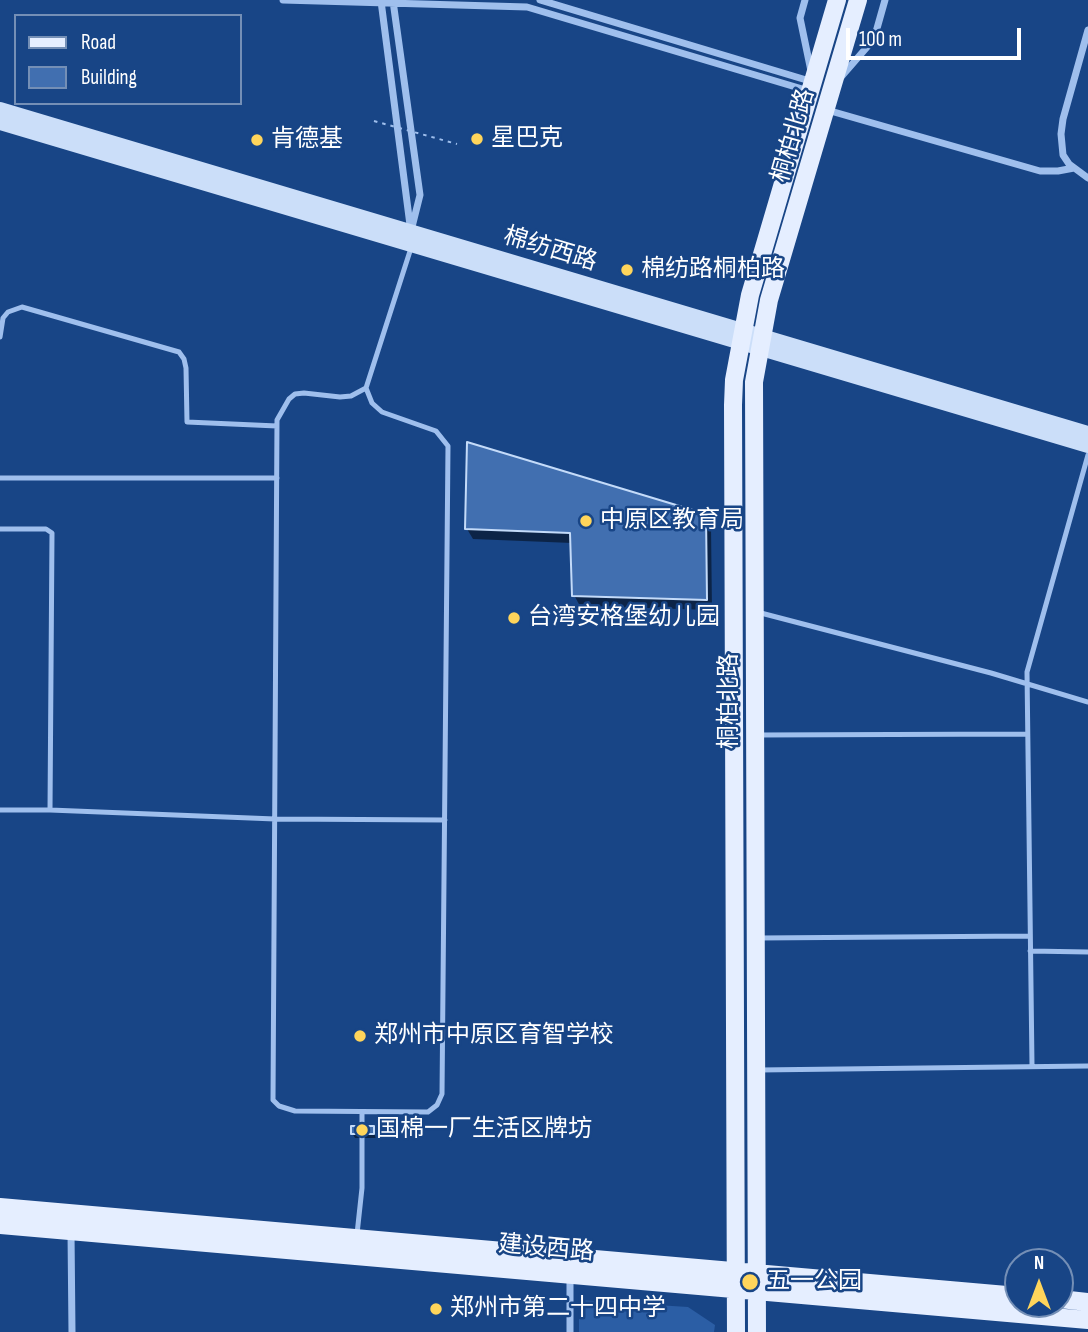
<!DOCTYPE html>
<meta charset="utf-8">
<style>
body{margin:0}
#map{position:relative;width:1088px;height:1332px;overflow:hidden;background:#184586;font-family:"Sofia Sans Condensed",sans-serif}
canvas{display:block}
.legend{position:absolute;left:14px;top:14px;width:228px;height:91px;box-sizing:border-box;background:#184586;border:2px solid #748fb6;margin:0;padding:9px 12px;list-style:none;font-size:21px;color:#fff}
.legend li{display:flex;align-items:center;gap:14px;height:35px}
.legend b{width:35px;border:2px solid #748fb6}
.north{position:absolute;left:1004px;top:1248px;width:70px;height:70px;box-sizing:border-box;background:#184586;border:2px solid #748fb6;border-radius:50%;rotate:0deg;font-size:19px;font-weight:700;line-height:28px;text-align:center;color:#fff}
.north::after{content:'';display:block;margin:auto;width:24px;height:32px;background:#ffd55b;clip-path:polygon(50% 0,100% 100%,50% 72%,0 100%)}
.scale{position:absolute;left:846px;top:28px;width:175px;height:32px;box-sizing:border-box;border:4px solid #fff;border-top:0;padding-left:9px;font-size:21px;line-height:24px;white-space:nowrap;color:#fff;-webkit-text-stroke:5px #184586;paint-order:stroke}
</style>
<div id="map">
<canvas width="1088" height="1332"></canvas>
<ul class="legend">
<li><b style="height:9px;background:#e5eeff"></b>Road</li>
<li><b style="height:19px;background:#416fb0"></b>Building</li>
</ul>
<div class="north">N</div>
<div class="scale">100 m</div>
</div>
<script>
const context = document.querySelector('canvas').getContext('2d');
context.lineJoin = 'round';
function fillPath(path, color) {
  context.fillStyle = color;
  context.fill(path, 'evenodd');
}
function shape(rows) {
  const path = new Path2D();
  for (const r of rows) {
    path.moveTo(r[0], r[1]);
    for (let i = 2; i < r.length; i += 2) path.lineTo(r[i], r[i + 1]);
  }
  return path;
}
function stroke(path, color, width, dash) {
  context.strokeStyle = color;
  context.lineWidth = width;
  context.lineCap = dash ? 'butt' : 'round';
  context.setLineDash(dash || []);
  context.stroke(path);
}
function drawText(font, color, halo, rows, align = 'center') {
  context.font = font + ' "Sofia Sans Condensed","Noto Sans SC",sans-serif';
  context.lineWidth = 5;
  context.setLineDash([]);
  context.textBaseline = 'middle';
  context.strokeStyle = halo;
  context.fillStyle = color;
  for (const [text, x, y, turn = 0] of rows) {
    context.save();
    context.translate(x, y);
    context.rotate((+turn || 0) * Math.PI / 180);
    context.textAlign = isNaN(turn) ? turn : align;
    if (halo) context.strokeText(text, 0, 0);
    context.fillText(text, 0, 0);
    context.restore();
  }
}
fillPath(shape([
 [579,1300,688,1307,715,1325,714,1332,579,1332]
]), '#2b5ea5');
fillPath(shape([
 [704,515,711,526,712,610,580,606,574,595,572,543,473,539,467,529],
 [373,1128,376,1138,355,1138,352,1133]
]), '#0007');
const building = shape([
 [467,442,706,514,707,600,572,596,570,533,465,529,467,442],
 [351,1126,374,1126,374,1134,351,1134,351,1126]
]);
fillPath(building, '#416fb0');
stroke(building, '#c4dbf9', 2);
stroke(shape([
 [0,337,3,318,8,312,22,307,179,352,184,359,186,368,187,422,277,426],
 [366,388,351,396,340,397,304,393,295,394,289,399,277,420,273,1100,279,1106,295,1111,428,1112,437,1105,442,1094,448,446,436,431,382,412,372,403,366,388,411,248],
 [0,478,277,478],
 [0,529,46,529,52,533,50,810],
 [757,612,991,673,1088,702],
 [758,735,1027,734],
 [0,810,50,810,275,819,445,820],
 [759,938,1029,936],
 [1030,951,1088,952],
 [1032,1065,1027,672,1088,455],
 [759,1070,1088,1066],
 [357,1234,362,1188,362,1112]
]), '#9fbfed', 5);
stroke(shape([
 [283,0,527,7,809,91],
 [540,0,813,82],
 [805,0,800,18,811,71],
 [381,1,410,225],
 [393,1,420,195,411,231],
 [1088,30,1063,119,1061,134,1063,155,1069,164,1088,178],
 [841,77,874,39,885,0],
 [827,110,1040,171,1058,171,1074,168],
 [71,1232,72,1332],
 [570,1277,570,1332]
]), '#9fbfed', 7);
stroke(shape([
 [0,109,1088,433],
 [0,123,1088,446]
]), '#cbdef9', 14);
stroke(shape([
 [0,1207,1018,1296],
 [0,1225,1088,1320],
 [1060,1299,1088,1302],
 [736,1332,733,405,734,380,750,295,837,0],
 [757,1332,754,382,769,300,858,0]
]), '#e5eeff', 18);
stroke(shape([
 [374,121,457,144]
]), '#9fbfed', 2, [3.5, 5]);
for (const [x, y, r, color] of [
 [477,139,7,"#ffd55b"],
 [257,140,7,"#ffd55b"],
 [627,270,7,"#ffd55b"],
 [586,521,7,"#ffd55b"],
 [514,618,7,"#ffd55b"],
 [360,1036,7,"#ffd55b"],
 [362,1130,7,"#ffd55b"],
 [750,1282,9,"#ffd55b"],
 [436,1309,7,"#ffd55b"]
]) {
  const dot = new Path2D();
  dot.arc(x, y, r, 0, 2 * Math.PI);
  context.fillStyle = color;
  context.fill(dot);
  stroke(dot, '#184586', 2.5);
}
drawText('24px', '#fff', '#184586', [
 ["桐柏北路",794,136,-74],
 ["棉纺西路",550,250,17],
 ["桐柏北路",730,701,-90],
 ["建设西路",546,1249,5]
]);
drawText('24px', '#fff', '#184586', [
 ["星巴克",491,139],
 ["肯德基",271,140],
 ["棉纺路桐柏路",641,270],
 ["中原区教育局",600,521],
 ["台湾安格堡幼儿园",528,618],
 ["郑州市中原区育智学校",374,1036],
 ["国棉一厂生活区牌坊",376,1130],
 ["五一公园",766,1282],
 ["郑州市第二十四中学",450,1309]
], 'left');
</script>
